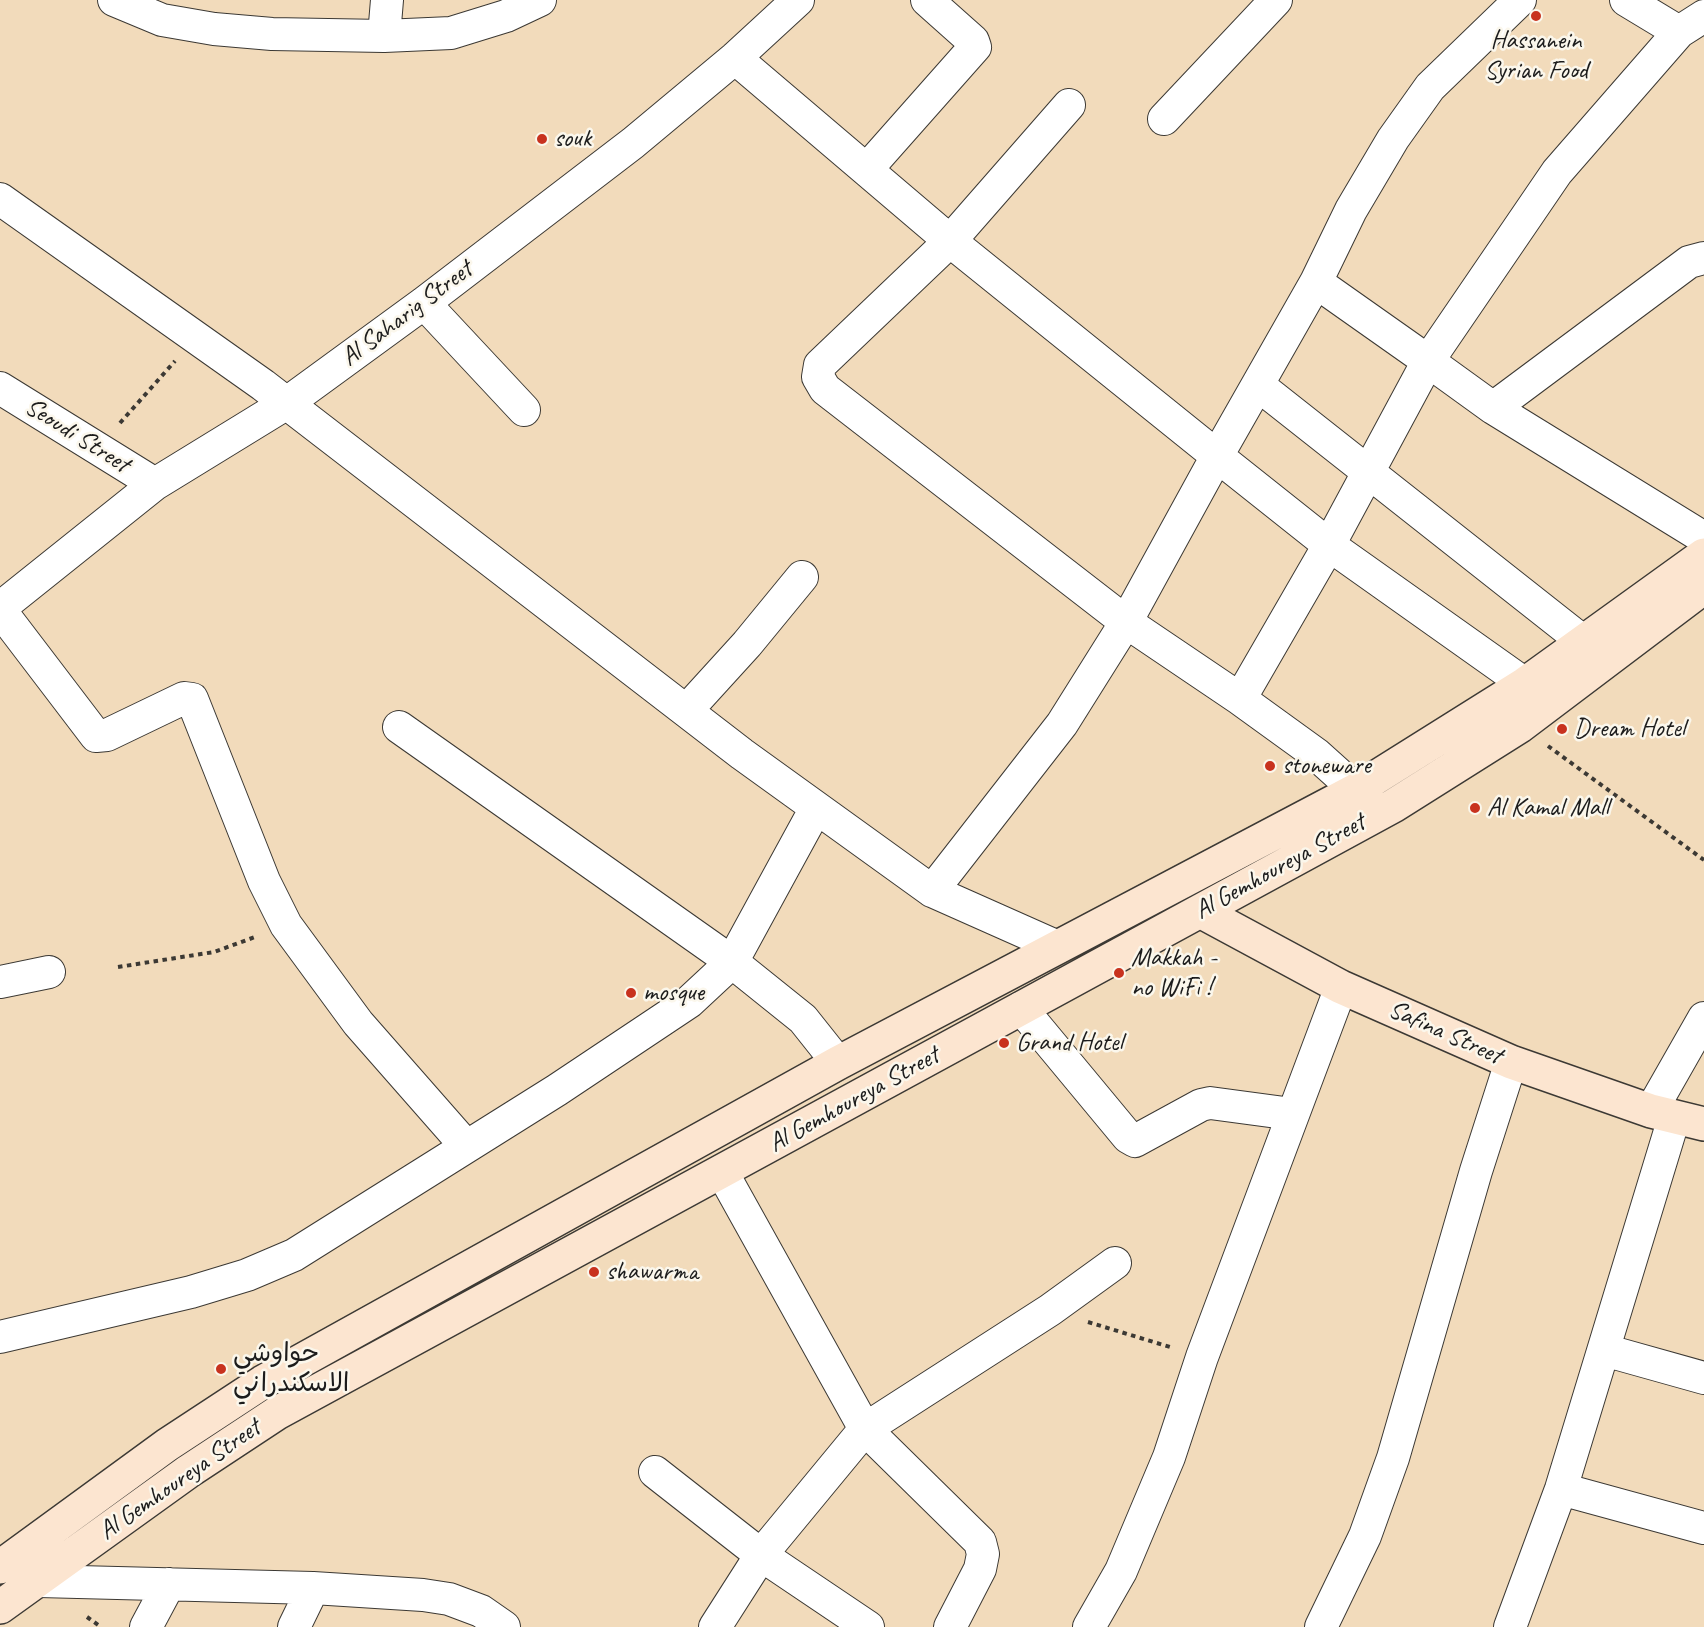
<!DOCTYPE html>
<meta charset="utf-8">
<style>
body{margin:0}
canvas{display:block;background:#f2dbbb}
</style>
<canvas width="1704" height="1627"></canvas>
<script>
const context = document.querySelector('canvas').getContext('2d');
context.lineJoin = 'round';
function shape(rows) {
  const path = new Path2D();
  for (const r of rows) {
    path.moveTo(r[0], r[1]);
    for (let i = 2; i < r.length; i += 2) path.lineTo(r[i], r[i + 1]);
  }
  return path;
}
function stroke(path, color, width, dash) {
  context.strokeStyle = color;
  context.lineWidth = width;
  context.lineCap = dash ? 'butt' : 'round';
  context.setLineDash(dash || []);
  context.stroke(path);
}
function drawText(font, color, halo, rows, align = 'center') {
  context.font = font + ' Caveat,"Playpen Sans Arabic",sans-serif';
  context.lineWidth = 5;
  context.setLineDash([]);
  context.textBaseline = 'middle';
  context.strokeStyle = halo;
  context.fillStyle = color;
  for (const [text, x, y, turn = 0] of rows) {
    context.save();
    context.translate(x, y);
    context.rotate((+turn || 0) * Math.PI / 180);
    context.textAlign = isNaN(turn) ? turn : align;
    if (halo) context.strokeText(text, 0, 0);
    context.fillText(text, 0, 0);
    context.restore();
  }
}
const street = shape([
 [114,0,162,20,214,29,272,34,384,36],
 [387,0,384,36,451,33,506,16,540,0],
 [1626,0,1679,32,1704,16],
 [735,58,950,241,820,365,818,377,825,389,1126,622,1240,699],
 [1069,105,950,241,1217,456,1316,282,1351,210,1393,139,1430,87,1520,0],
 [1164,119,1276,0],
 [867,169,975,47,973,41,927,0],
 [0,199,263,385,742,754,932,891,1058,947],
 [1316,282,1428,361,1557,172,1679,32],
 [424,303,524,410],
 [1258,385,1585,643],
 [0,388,155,484],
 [1493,408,1689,262,1704,258],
 [0,608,155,484,287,403,424,303,633,143,735,58,798,0],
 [0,610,96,736,107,735,184,698,192,699,264,881,286,925,358,1023,466,1146],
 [686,711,747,644,802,577],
 [399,727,732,962,803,1019,838,1063],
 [1356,790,1316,754,1240,699,1329,545,1428,361,1493,408,1704,538],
 [932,891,1062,724,1126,622,1217,456,1329,545,1525,684],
 [0,982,49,972],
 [1021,1008,1128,1137,1135,1141,1201,1105,1210,1103,1292,1114],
 [1651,1111,1704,1018],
 [722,1172,865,1429,1050,1310,1115,1263],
 [0,1337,191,1292,247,1275,294,1255,557,1090,689,1002,732,962,816,808],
 [1604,1350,1704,1378],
 [655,1472,761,1555,868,1627],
 [1561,1489,1704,1528],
 [39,1581,313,1588,423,1595,449,1599,481,1611,504,1627],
 [146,1627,169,1584],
 [294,1627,313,1588],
 [715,1627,761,1555,865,1429,980,1542,983,1554,980,1569,950,1627],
 [1089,1627,1121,1571,1169,1457,1202,1357,1341,987],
 [1321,1627,1365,1536,1393,1458,1476,1171,1511,1062],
 [1510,1627,1561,1489,1674,1118]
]);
const secondary = shape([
 [1200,911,1341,987,1511,1062,1651,1111,1704,1124],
 [0,1567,167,1445,263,1382,838,1063,1356,790,1525,684,1704,555],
 [0,1607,189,1471,277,1413,1393,806,1520,726,1704,587]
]);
stroke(street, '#3c3934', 34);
stroke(secondary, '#3c3934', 36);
stroke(shape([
 [120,423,175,361],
 [1548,746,1704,860],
 [118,967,214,952,255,937],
 [1088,1322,1170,1347],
 [87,1617,101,1627]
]), '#3c3934', 4, [4.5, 4.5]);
stroke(street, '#fff', 32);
stroke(secondary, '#fce5d0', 33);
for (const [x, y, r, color] of [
 [1536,16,6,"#c8321e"],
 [542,139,6,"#c8321e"],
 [1562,729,6,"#c8321e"],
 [1270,766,6,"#c8321e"],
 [1475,808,6,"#c8321e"],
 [1119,973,6,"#c8321e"],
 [631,993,6,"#c8321e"],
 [1004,1043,6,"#c8321e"],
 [594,1272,6,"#c8321e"],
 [221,1369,6,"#c8321e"]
]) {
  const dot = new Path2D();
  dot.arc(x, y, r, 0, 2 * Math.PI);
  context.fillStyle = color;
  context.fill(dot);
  stroke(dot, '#fbf7ec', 2);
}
drawText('26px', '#1c1c1c', '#fbf7ec', [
 ["Hassanein",1536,41,"center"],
 ["Syrian Food",1536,71,"center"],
 ["souk",554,139],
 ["Dream Hotel",1574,729],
 ["stoneware",1282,766],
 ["Al Kamal Mall",1487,808],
 ["Makkah -",1131,958],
 ["no WiFi !",1131,988],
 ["mosque",643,993],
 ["Grand Hotel",1016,1043],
 ["shawarma",606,1272],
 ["حواوشي",233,1354],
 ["الاسكندراني",233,1384]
], 'left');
drawText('26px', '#1c1c1c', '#fbf7ec', [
 ["Al Saharig Street",407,314,-37],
 ["Seoudi Street",77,436,32],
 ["Al Gemhoureya Street",1280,867,-29],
 ["Safina Street",1445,1033,24],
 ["Al Gemhoureya Street",854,1100,-29],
 ["Al Gemhoureya Street",180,1480,-35]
]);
</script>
